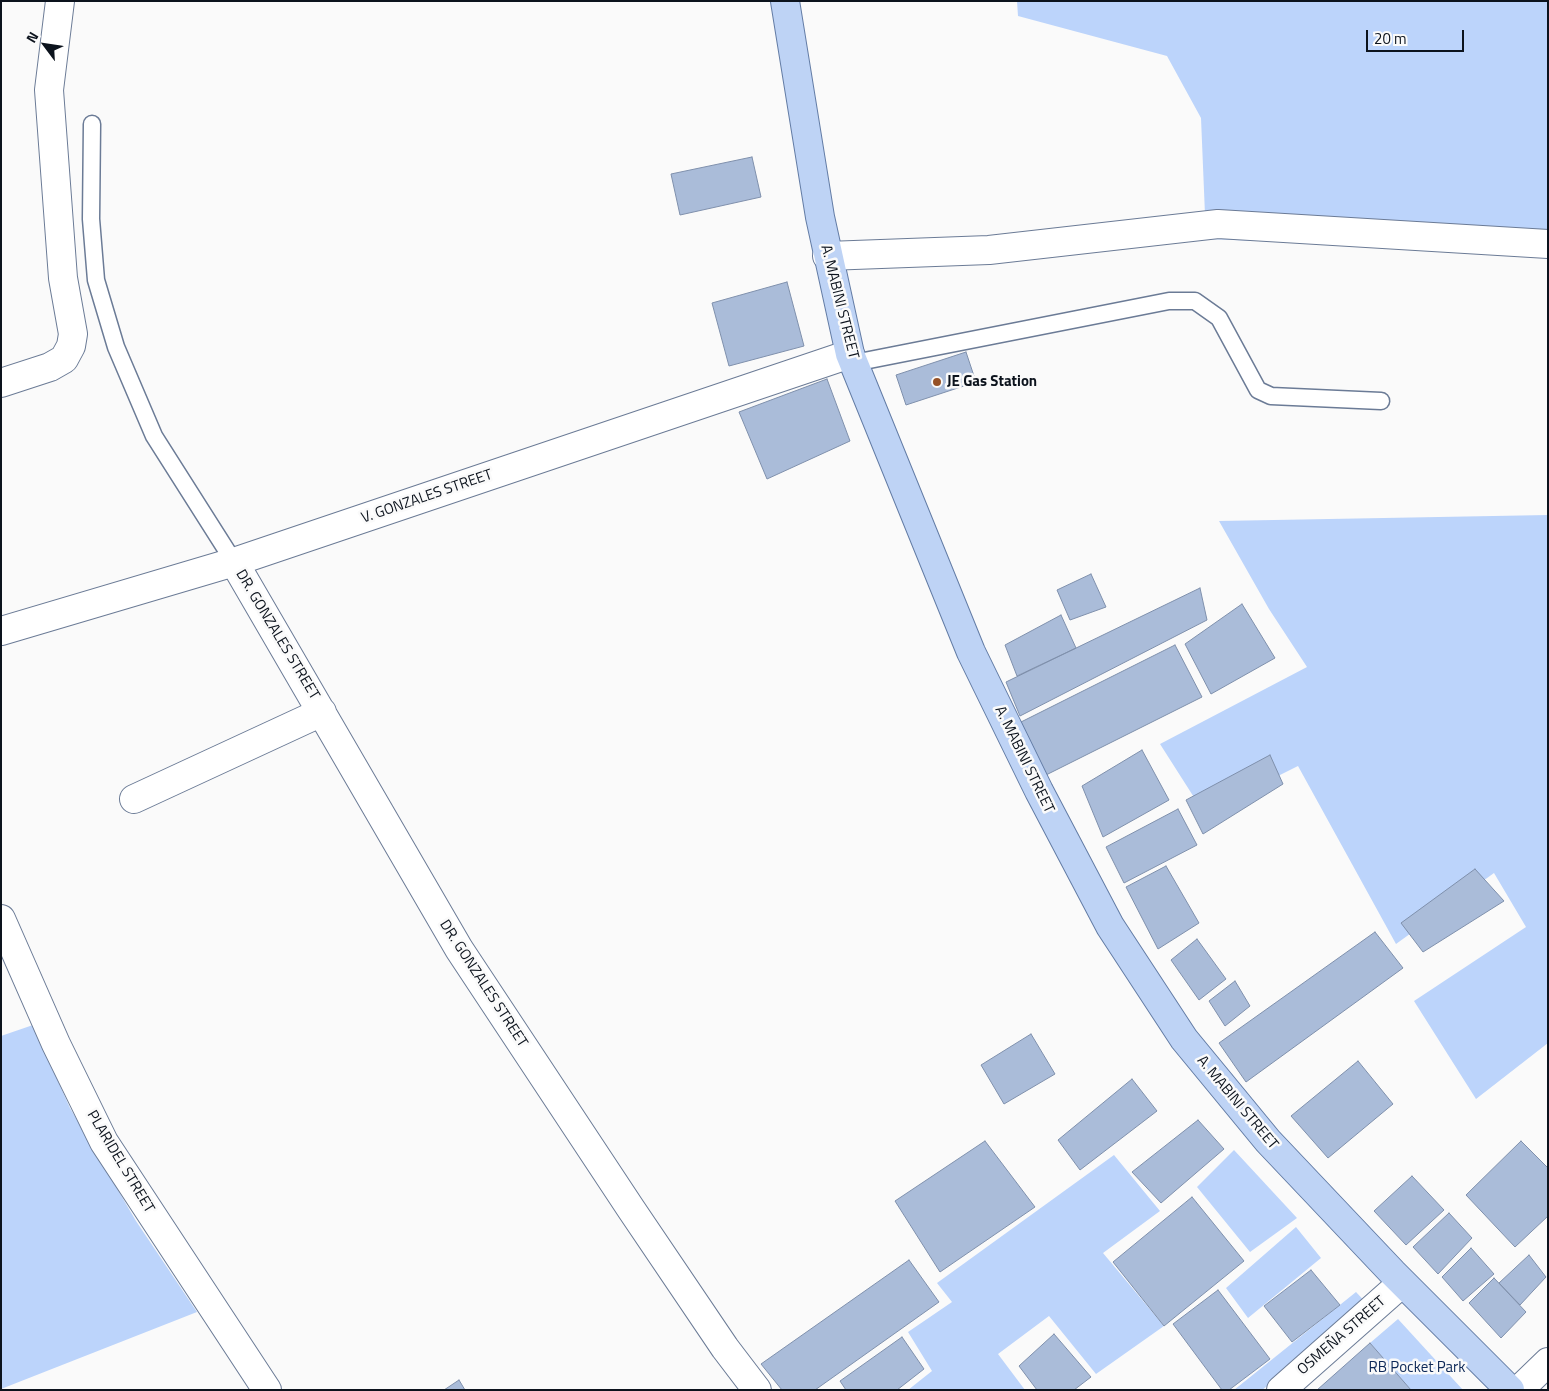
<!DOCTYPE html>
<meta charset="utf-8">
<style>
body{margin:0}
#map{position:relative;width:1549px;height:1391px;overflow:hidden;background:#fafafa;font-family:"Titillium Web",sans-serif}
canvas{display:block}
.frame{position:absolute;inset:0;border:2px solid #0c131d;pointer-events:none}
.north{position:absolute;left:20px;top:20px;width:50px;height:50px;-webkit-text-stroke:4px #fafafa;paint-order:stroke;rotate:301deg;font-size:14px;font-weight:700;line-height:20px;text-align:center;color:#0c131d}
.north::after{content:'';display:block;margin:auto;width:18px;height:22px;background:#0c131d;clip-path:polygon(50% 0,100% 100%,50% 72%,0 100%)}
.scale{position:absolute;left:1366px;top:30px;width:98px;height:22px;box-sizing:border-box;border:2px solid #0c131d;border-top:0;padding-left:6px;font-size:15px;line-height:18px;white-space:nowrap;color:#0c131d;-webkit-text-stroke:4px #fafafa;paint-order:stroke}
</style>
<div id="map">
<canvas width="1549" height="1391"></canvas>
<div class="frame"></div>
<div class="north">N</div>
<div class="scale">20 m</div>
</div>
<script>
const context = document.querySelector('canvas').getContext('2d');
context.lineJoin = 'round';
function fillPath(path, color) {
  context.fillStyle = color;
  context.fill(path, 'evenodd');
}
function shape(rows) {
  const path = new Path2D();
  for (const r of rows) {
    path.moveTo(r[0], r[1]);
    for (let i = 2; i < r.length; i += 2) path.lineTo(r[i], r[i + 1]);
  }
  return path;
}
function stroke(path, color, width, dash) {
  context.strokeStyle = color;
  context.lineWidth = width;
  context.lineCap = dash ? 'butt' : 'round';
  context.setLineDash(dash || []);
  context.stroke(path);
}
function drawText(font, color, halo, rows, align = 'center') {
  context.font = font + ' "Titillium Web",sans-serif';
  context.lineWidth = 5;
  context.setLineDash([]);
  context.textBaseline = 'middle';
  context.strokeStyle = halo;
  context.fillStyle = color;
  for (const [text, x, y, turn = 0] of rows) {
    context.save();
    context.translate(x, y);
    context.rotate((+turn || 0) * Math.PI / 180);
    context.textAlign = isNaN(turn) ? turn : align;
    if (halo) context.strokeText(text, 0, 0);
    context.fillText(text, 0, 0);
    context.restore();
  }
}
fillPath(shape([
 [1017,1,1548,1,1548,252,1206,239,1201,118,1167,56,1018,16],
 [1548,515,1548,1043,1476,1099,1414,1001,1526,927,1494,873,1396,944,1298,766,1204,813,1160,744,1307,667,1269,609,1219,521],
 [33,1025,70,1108,136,1221,197,1312,1,1389,1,1036],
 [1234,1150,1297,1218,1250,1252,1197,1187],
 [1114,1155,1160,1211,1103,1253,1164,1326,1096,1374,1049,1316,998,1354,1025,1390,908,1390,932,1371,908,1332,952,1302,937,1283],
 [1296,1227,1321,1258,1248,1318,1226,1288],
 [1356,1292,1370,1307,1262,1390,1234,1390],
 [1398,1319,1463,1390,1411,1390,1370,1343]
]), '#bcd4fb');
const building = shape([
 [752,157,761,197,680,215,671,174,752,157],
 [787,282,804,346,729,366,712,303,787,282],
 [966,352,976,382,906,405,896,375,966,352],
 [827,379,850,441,767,479,739,412,827,379],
 [1091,574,1106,607,1070,620,1057,590,1091,574],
 [1200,588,1207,620,1020,716,1006,682,1200,588],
 [1242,604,1275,658,1211,694,1185,644,1242,604],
 [1061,615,1076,648,1017,676,1005,645,1061,615],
 [1175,645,1202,697,1046,775,1019,723,1175,645],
 [1142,750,1169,800,1103,837,1082,786,1142,750],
 [1270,755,1283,784,1203,834,1186,800,1270,755],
 [1178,809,1197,845,1124,883,1106,847,1178,809],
 [1166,866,1199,923,1158,949,1126,887,1166,866],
 [1475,869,1504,901,1423,952,1401,923,1475,869],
 [1375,932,1403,968,1246,1082,1219,1043,1375,932],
 [1197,939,1226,979,1199,1000,1171,960,1197,939],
 [1235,981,1250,1006,1225,1026,1209,1001,1235,981],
 [1031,1034,1055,1074,1004,1104,981,1065,1031,1034],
 [1358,1061,1393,1104,1328,1158,1291,1116,1358,1061],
 [1132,1079,1157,1111,1080,1170,1058,1140,1132,1079],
 [1198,1120,1224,1149,1161,1203,1132,1172,1198,1120],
 [985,1141,1035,1207,940,1272,895,1201,985,1141],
 [1521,1141,1548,1168,1548,1216,1515,1247,1466,1195,1521,1141],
 [1412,1176,1444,1210,1406,1245,1374,1211,1412,1176],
 [1192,1197,1244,1261,1164,1326,1113,1262,1192,1197],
 [1449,1213,1472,1238,1438,1274,1413,1247,1449,1213],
 [1471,1248,1494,1274,1463,1301,1442,1277,1471,1248],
 [1529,1255,1546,1277,1520,1305,1499,1283,1529,1255],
 [909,1260,939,1302,815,1390,782,1390,761,1364,909,1260],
 [1311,1270,1340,1305,1292,1342,1264,1306,1311,1270],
 [1494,1278,1526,1312,1501,1338,1469,1303,1494,1278],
 [1218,1290,1270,1359,1229,1390,1222,1390,1173,1324,1218,1290],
 [1054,1334,1091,1377,1074,1390,1037,1390,1019,1366,1054,1334],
 [902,1337,924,1369,897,1390,846,1390,840,1381,902,1337],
 [1370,1343,1411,1390,1317,1390,1370,1343],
 [459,1380,465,1390,444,1390,459,1380]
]);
fillPath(building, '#aabcd9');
stroke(building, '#7f90ac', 1);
const service = shape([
 [92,124,91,219,96,280,116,347,154,436,234,562],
 [854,363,1169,301,1195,301,1219,318,1258,390,1271,396,1381,401]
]);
const minor = shape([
 [827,256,989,250,1218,224,1548,244],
 [1,383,50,367,64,359,71,346,73,334,63,278,49,90,60,1],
 [234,562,459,949,631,1209,725,1348,757,1390],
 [134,799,322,712],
 [1,919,56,1044,104,1142,267,1390],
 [1281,1390,1402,1283],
 [1519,1390,1548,1362]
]);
const tertiary = shape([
 [1,631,234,562,850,354]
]);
const primary = shape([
 [785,1,820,217,850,354,971,652,1039,791,1110,926,1184,1039,1268,1141,1393,1273,1510,1390]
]);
stroke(service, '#6b7b96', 19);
stroke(minor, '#6b7b96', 30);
stroke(tertiary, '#6b7b96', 30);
stroke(primary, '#637ca5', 30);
stroke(service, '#fff', 16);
stroke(minor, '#fff', 28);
stroke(tertiary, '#fff', 28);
stroke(primary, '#bed3f5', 28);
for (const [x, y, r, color] of [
 [937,382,5,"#965126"]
]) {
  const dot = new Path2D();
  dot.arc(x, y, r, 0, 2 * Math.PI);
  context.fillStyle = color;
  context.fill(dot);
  stroke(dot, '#fafafa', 2);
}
drawText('15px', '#0c131d', '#fafafa', [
 ["A. MABINI STREET",839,302,76],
 ["V. GONZALES STREET",427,497,-19],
 ["DR. GONZALES STREET",277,635,59],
 ["A. MABINI STREET",1024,760,64],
 ["DR. GONZALES STREET",483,984,57],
 ["A. MABINI STREET",1237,1103,50],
 ["PLARIDEL STREET",120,1162,59],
 ["OSMEÑA STREET",1342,1336,-41]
]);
drawText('bold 15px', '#0c131d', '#fafafa', [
 ["JE Gas Station",947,382]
], 'left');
drawText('15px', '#0d2857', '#fafafa', [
 ["RB Pocket Park",1417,1368]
]);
</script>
